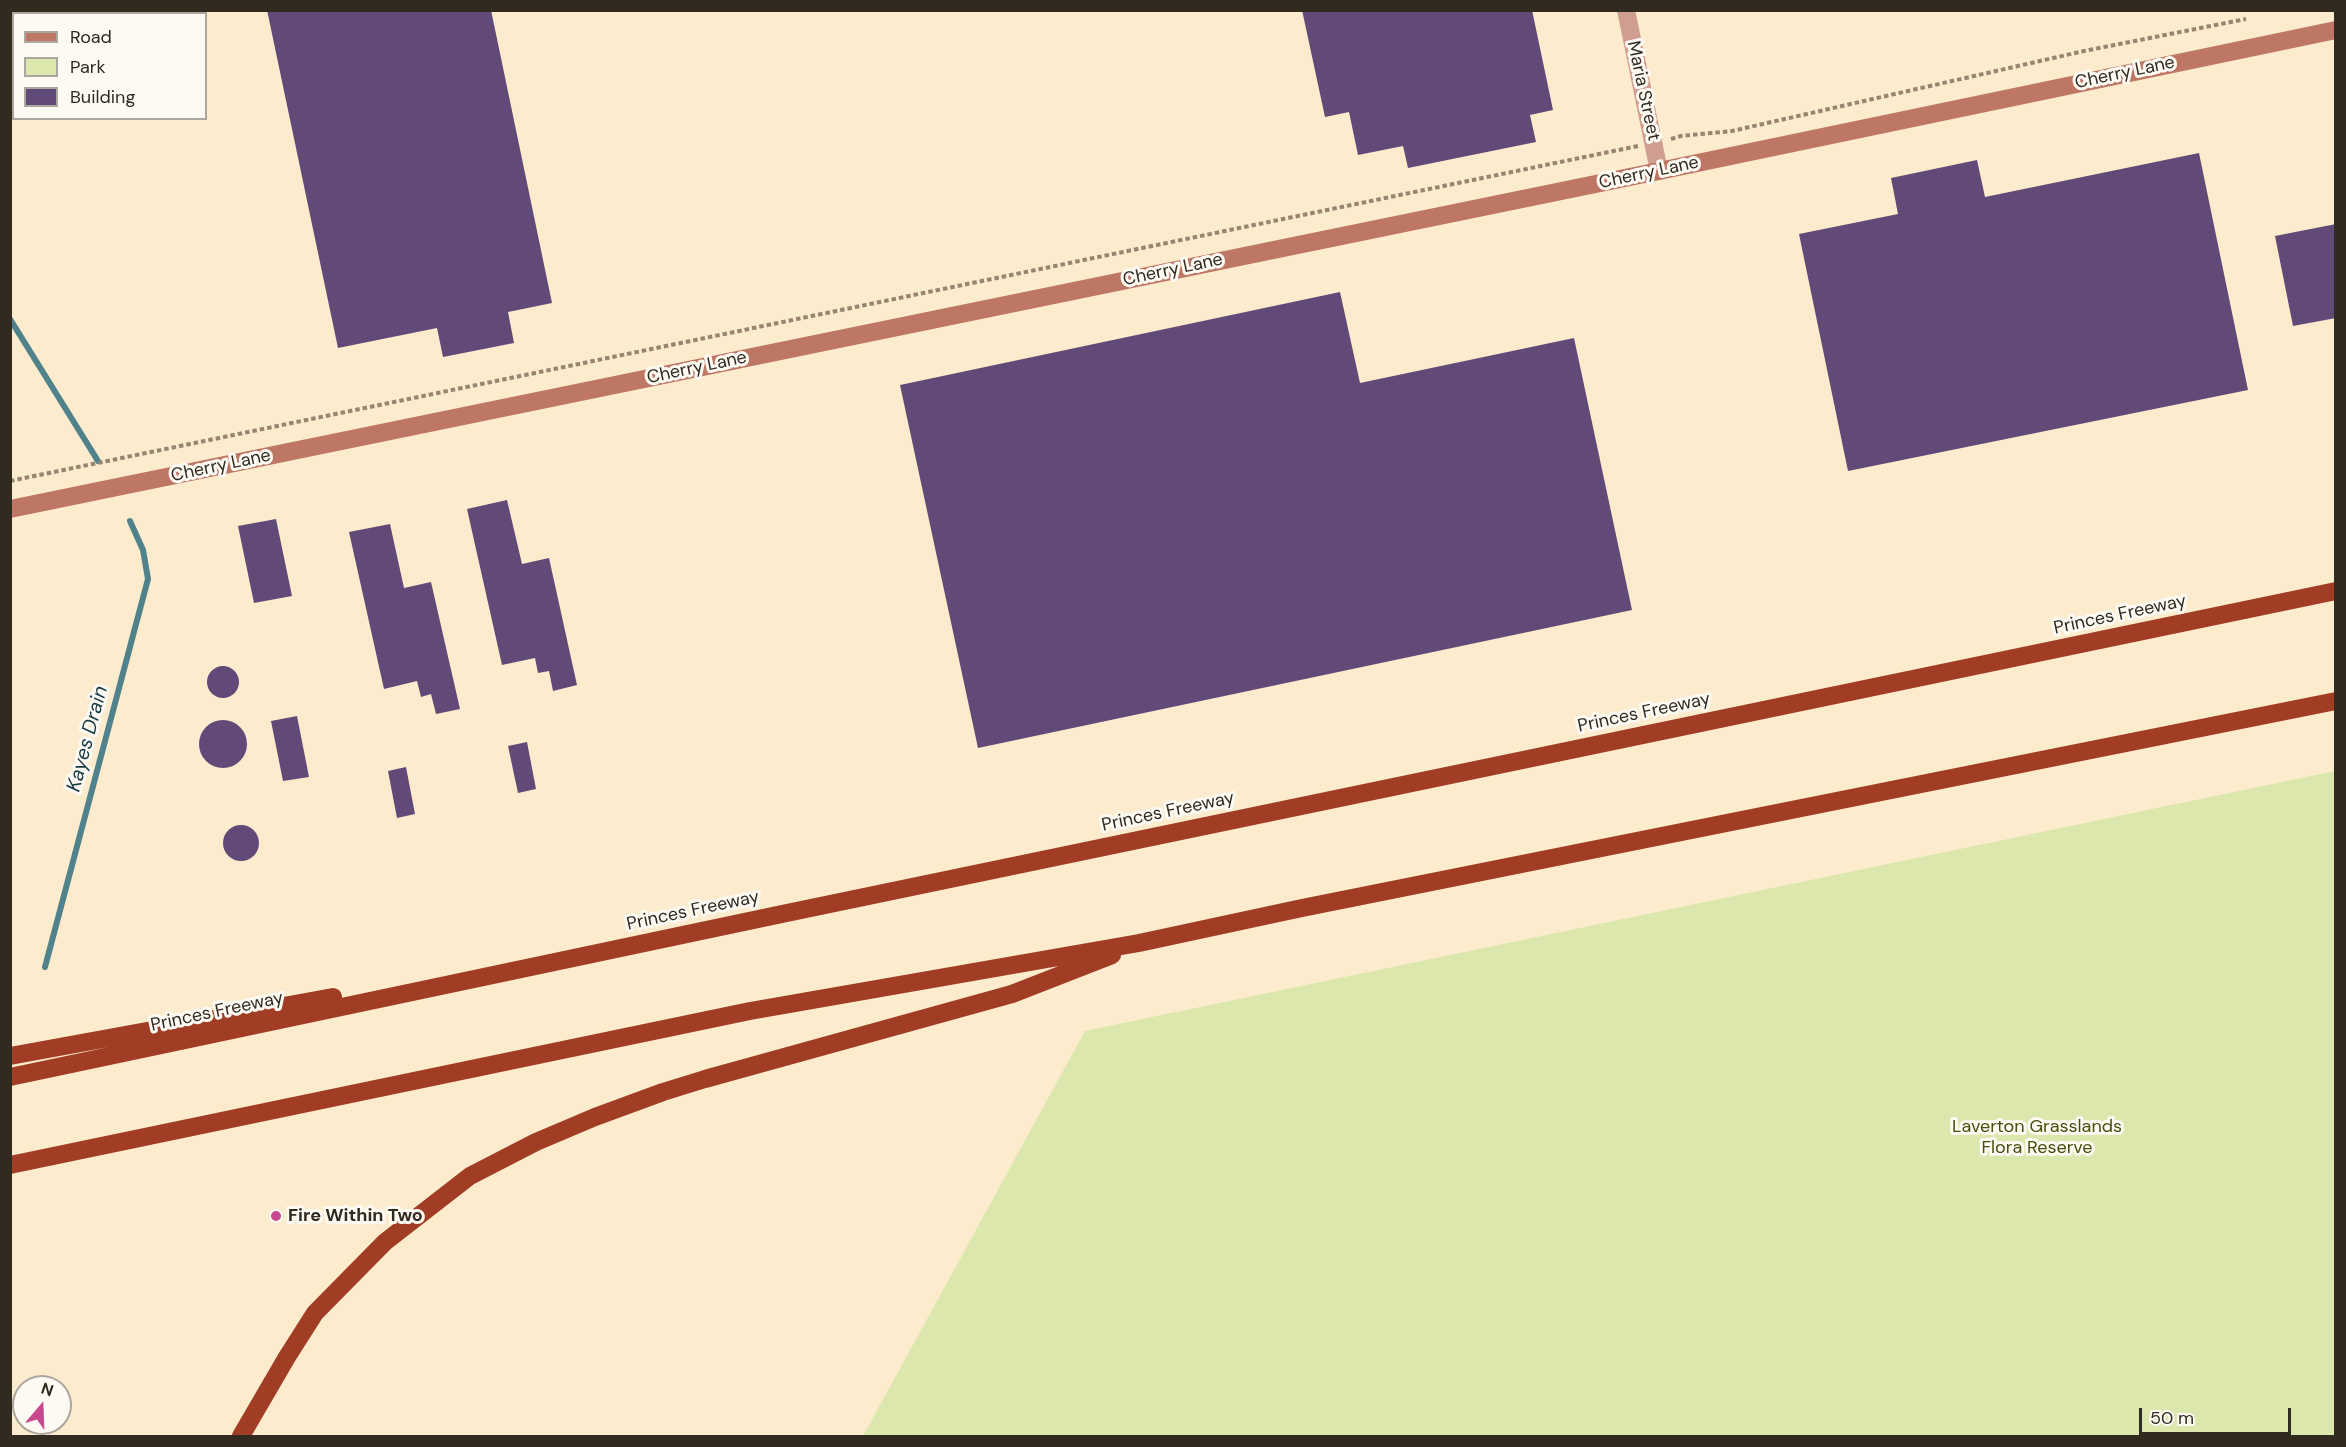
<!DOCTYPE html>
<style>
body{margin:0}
#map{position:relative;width:2346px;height:1447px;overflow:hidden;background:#fcebcc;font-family:"DM Sans",sans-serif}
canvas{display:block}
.frame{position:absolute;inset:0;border:12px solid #312a1f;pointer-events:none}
.legend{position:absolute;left:12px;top:12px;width:195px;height:108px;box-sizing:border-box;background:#fdfaf4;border:2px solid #aba79f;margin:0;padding:8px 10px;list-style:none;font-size:18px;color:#312a1f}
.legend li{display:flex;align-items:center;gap:12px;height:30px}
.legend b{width:30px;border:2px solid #aba79f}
.north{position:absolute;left:12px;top:1375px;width:60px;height:60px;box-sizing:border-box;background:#fdfaf4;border:2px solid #aba79f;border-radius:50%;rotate:19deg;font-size:16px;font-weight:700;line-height:24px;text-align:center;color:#312a1f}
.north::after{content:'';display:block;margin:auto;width:21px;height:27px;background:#c8478f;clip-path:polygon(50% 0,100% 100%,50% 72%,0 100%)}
.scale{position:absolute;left:2139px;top:1408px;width:152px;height:27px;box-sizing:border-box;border:3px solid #312a1f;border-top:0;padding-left:8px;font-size:18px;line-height:21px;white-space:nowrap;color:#312a1f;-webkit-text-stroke:4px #fdfaf4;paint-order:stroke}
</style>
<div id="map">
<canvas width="2346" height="1447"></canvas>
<div class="frame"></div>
<ul class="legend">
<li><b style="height:8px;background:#be7665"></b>Road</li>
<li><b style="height:16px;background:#dbe7ad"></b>Park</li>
<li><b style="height:16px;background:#614a78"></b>Building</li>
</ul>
<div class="north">N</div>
<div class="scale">50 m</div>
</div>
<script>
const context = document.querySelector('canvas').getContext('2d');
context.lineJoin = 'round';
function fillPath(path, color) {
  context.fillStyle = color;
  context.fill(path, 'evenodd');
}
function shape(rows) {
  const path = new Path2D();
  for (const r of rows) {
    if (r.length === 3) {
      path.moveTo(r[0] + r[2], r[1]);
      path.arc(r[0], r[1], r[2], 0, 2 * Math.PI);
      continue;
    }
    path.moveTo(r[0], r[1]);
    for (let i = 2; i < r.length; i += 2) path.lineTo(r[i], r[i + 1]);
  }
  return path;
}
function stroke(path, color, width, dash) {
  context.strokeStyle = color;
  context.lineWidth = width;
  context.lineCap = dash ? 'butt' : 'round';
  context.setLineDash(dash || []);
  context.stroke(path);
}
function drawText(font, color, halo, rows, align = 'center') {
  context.font = font + ' "DM Sans",sans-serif';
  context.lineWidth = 6;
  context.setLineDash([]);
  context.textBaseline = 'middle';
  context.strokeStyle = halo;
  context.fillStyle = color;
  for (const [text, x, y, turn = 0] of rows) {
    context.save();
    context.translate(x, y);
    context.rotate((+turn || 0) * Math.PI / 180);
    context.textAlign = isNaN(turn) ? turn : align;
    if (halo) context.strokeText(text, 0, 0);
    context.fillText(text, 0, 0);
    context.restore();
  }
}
fillPath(shape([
 [2335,771,2335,1436,863,1436,1085,1031]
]), '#dbe7ad');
stroke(shape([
 [10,319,98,461],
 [45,967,148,579,143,550,130,521]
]), '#50828b', 6);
fillPath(shape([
 [267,10,491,10,552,303,508,312,514,343,443,357,437,328,338,348],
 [1302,10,1532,10,1553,110,1530,115,1536,142,1408,168,1403,146,1358,155,1349,112,1325,117],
 [2199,153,2248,390,1848,471,1799,234,1898,214,1891,178,1977,160,1985,197],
 [2336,224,2336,318,2293,326,2275,236],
 [1340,292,1360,383,1574,338,1632,610,978,748,900,385],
 [507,500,522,564,549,558,577,685,553,691,549,671,538,673,535,658,502,665,467,509],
 [276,519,292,596,254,603,238,526],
 [390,524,404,588,431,582,460,709,436,714,431,694,421,697,417,681,384,689,349,532],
 [223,682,16],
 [297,716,309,777,283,781,271,721],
 [223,744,24],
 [527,742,536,789,518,793,508,746],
 [406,767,415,814,397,818,388,771],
 [241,843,18]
]), '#614a78');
stroke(shape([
 [1671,139,1681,136,1732,131,2084,51,2246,19],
 [10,481,1638,146]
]), '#938772', 4, [4.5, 3]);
stroke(shape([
 [1626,10,1659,171]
]), '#d09e91', 18);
stroke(shape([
 [10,509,1659,171,2336,30]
]), '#be7665', 18);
stroke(shape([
 [10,1056,333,997],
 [10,1077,782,914,2336,591],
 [10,1165,750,1011,1139,943,1302,908,2336,701],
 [241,1436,287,1357,315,1313,385,1242,470,1176,536,1142,595,1117,663,1092,705,1079,1012,994,1112,955]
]), '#a13c25', 18);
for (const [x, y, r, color] of [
 [276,1216,6,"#c8478f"]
]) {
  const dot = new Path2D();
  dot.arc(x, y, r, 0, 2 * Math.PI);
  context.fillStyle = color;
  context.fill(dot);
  stroke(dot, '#fdfaf4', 2);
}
drawText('18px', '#312a1f', '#fdfaf4', [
 ["Cherry Lane",2125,73,-12],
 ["Maria Street",1643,91,78],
 ["Cherry Lane",1649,173,-12],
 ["Cherry Lane",1173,270,-12],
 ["Cherry Lane",697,368,-12],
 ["Cherry Lane",221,466,-12],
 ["Princes Freeway",2120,615,-12],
 ["Princes Freeway",1644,713,-12],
 ["Princes Freeway",1168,812,-12],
 ["Princes Freeway",693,911,-12],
 ["Princes Freeway",217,1012,-12]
]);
drawText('18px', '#464f0c', '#fdfaf4', [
 ["Laverton Grasslands",2037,1127],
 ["Flora Reserve",2037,1148]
]);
drawText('bold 18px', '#312a1f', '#fdfaf4', [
 ["Fire Within Two",288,1216]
], 'left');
drawText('italic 20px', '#153942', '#fdfaf4', [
 ["Kayes Drain",88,739,-75]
]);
</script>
